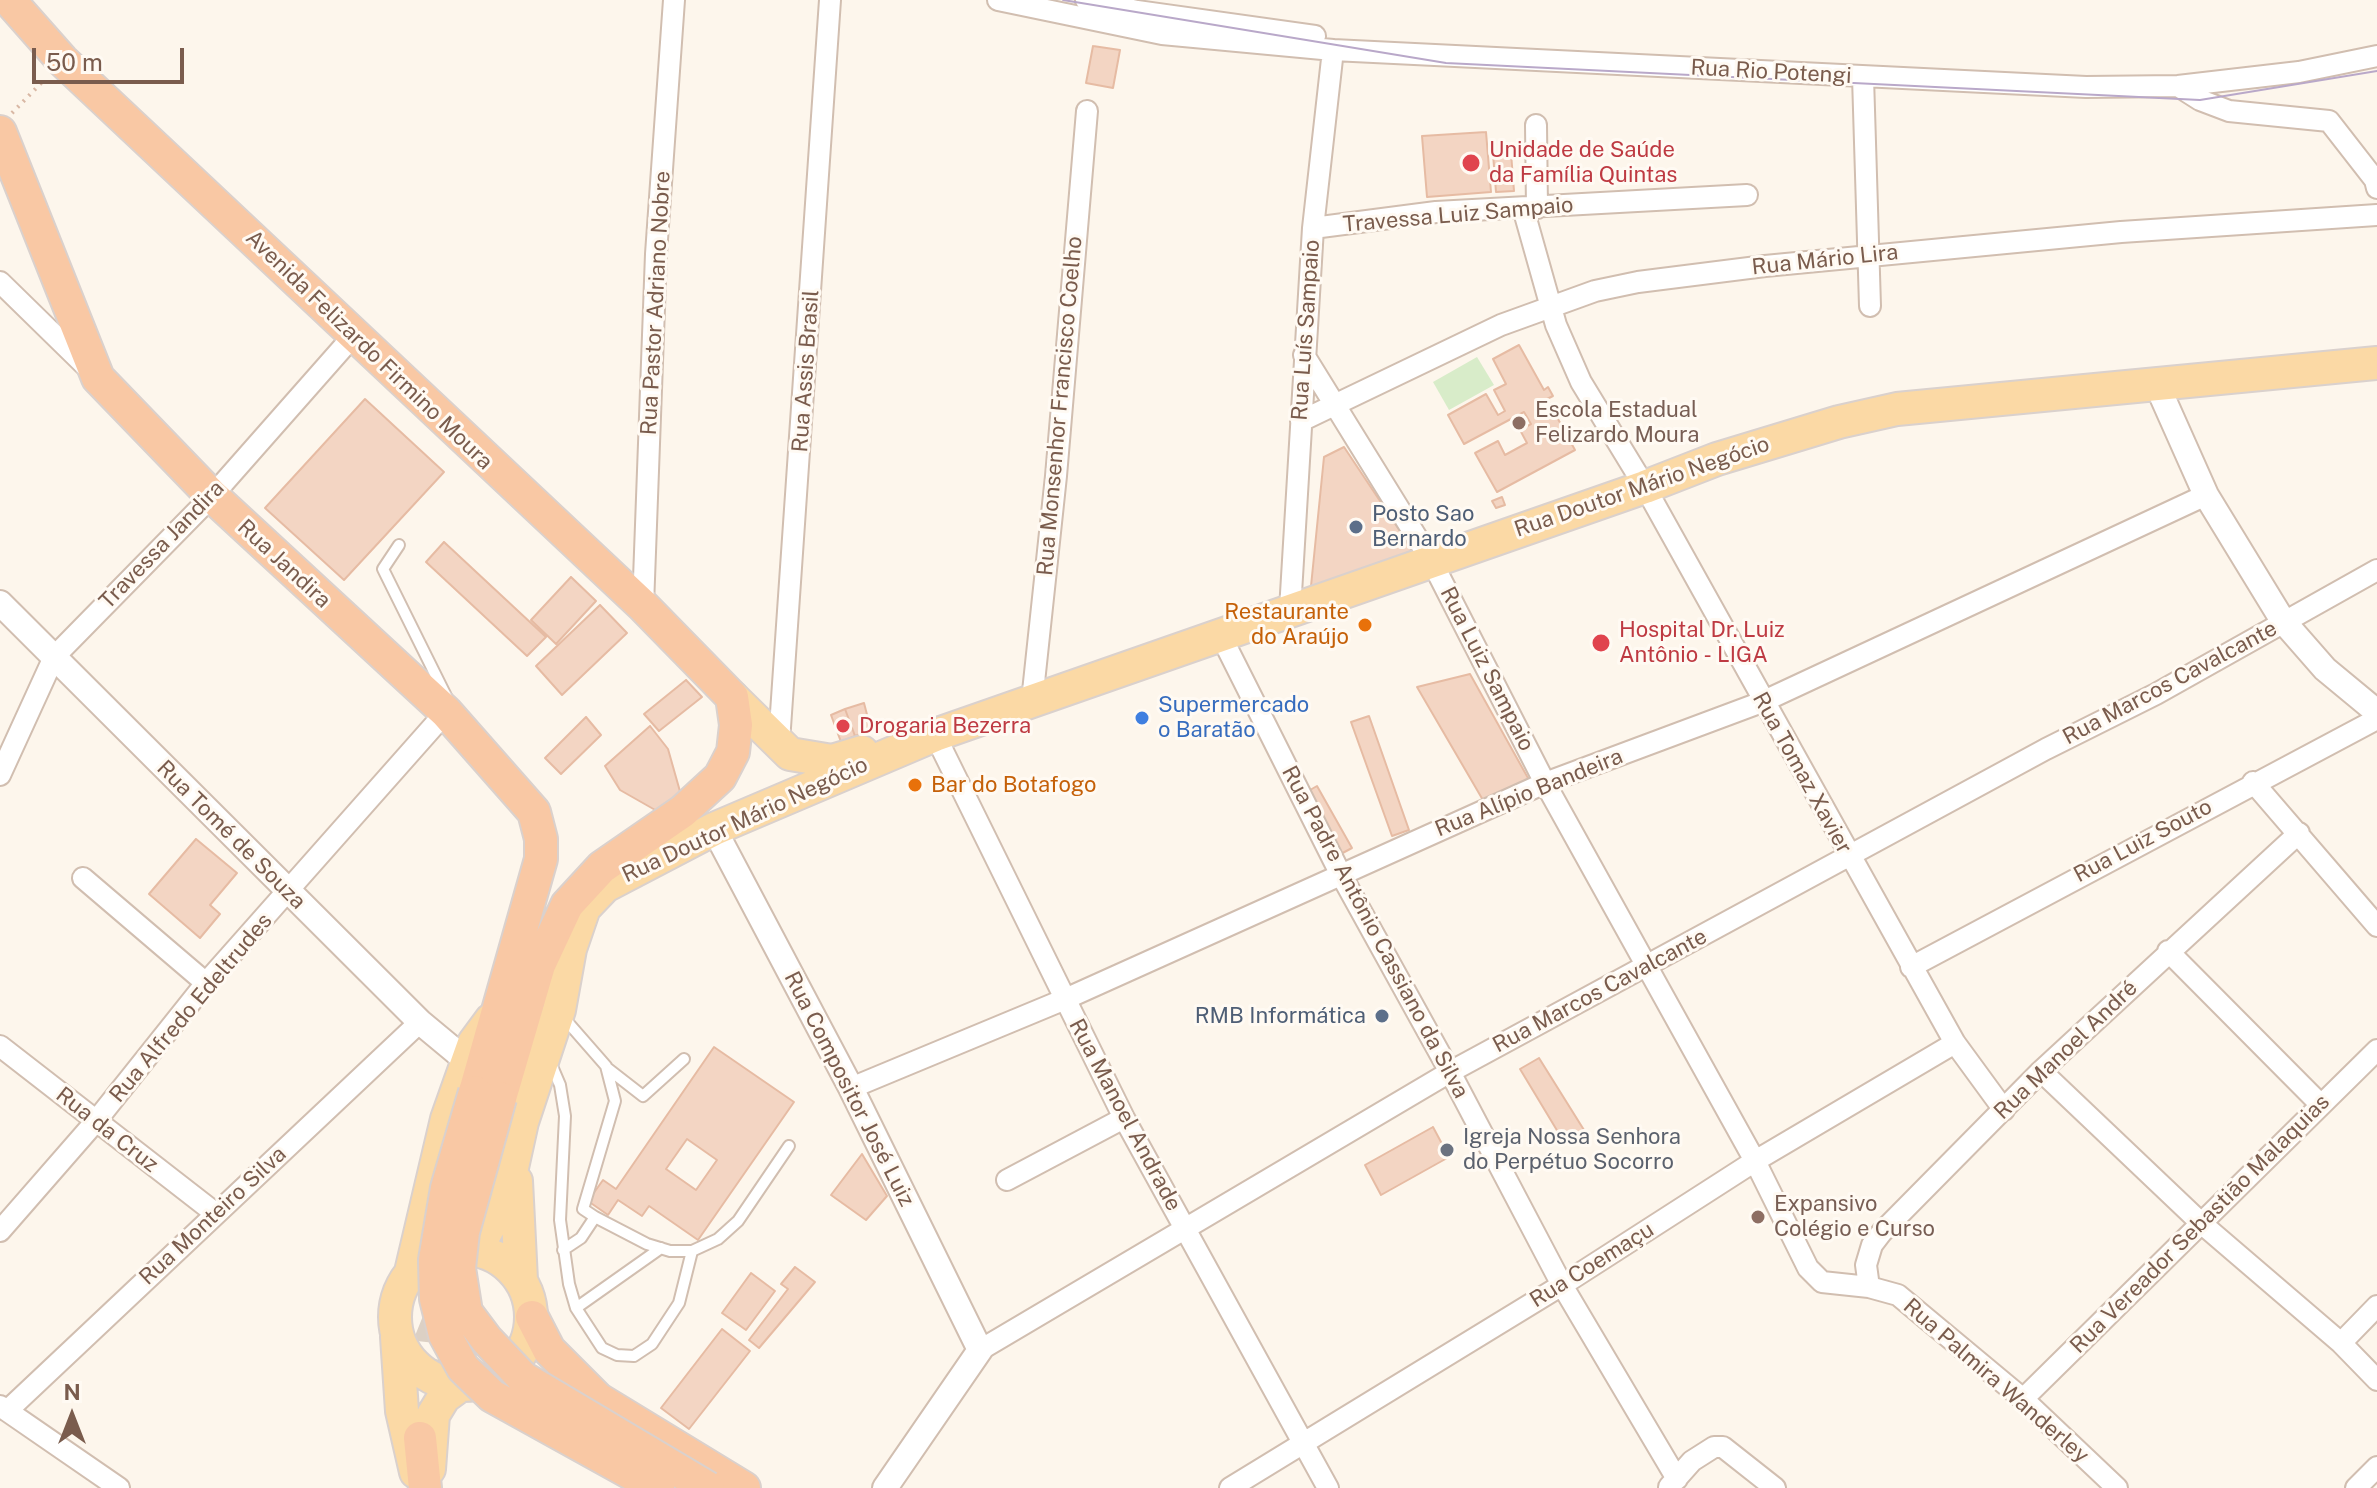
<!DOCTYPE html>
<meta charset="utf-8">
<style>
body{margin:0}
#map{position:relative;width:2377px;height:1488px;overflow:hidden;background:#fdf6ec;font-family:"Public Sans",sans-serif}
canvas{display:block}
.north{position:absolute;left:32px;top:1376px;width:80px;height:80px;-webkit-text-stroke:6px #fffaf3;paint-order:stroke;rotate:0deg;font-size:22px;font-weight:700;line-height:32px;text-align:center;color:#7a5c4d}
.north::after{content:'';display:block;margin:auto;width:28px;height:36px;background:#7a5c4d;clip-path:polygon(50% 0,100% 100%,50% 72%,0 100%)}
.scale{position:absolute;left:32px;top:48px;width:152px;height:36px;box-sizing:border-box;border:4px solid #7a5c4d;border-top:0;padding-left:10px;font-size:24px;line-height:28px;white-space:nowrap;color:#7a5c4d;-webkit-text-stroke:6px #fffaf3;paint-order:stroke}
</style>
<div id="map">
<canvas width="2377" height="1488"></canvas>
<div class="north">N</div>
<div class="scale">50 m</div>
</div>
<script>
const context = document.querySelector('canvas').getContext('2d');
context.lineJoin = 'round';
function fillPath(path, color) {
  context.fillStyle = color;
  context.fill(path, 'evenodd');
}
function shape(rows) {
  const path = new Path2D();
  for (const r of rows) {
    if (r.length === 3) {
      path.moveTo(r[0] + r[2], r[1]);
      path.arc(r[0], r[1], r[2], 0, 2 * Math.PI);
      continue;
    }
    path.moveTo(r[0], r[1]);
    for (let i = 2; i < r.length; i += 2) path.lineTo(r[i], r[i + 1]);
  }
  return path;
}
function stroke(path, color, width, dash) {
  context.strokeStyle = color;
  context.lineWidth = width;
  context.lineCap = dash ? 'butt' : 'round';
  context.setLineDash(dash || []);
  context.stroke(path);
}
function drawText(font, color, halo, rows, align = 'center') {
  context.font = font + ' "Public Sans",sans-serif';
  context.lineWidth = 6;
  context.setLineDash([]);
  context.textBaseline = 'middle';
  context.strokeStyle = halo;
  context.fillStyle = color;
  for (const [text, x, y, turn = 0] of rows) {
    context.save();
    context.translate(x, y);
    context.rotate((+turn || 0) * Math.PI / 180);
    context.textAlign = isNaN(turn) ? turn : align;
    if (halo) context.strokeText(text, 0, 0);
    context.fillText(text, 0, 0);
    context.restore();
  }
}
fillPath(shape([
 [1477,357,1494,385,1449,410,1433,382]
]), '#d8ecc9');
const building = shape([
 [1093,46,1120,50,1113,88,1086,83,1093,46],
 [1486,132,1491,192,1427,197,1422,136,1486,132],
 [1511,153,1514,191,1496,192,1493,154,1511,153],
 [1519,345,1544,390,1548,387,1553,396,1547,399,1575,450,1497,492,1475,453,1498,441,1505,455,1527,443,1520,430,1531,424,1524,412,1464,444,1448,415,1486,394,1498,415,1505,411,1494,390,1506,384,1493,359,1519,345],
 [365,399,444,472,344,580,265,508,365,399],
 [1344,447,1420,561,1310,596,1324,457,1344,447],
 [1502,497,1505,505,1496,508,1492,501,1502,497],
 [444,542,546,637,527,656,426,562,444,542],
 [571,577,596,601,556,644,531,620,571,577],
 [600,605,627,633,562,695,536,666,600,605],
 [1470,674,1533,787,1487,807,1417,687,1470,674],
 [686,680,702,697,659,731,644,714,686,680],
 [864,703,871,730,855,736,845,709,864,703],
 [845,709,855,736,841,742,831,715,845,709],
 [1369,716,1409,830,1392,836,1351,722,1369,716],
 [586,717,601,735,561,774,545,758,586,717],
 [650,726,668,749,683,802,664,815,620,790,605,766,650,726],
 [1317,786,1352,848,1337,856,1303,794,1317,786],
 [196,839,237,873,210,905,220,914,200,938,149,894,196,839],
 [714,1047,794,1102,698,1240,649,1206,642,1216,618,1200,608,1215,588,1201,603,1180,616,1189,714,1047],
 [687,1139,717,1160,696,1190,666,1169,687,1139],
 [1539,1058,1584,1130,1564,1142,1520,1069,1539,1058],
 [1433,1127,1449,1157,1381,1195,1365,1165,1433,1127],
 [862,1154,887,1196,866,1220,831,1195,862,1154],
 [795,1267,815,1282,759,1348,749,1340,788,1289,781,1284,795,1267],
 [751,1273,775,1291,746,1330,722,1313,751,1273],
 [722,1329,750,1351,689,1429,661,1408,722,1329]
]);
fillPath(building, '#f3d5c3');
stroke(building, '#e6bba3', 2);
stroke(shape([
 [420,1438,431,1339,445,1304]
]), '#dcd0c4', 32, [32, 16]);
const service = shape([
 [399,545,383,569,447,698],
 [551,1064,560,1085,565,1116,560,1220,569,1284,576,1308,602,1348,617,1355,634,1356,652,1344,679,1303,692,1251],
 [607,1068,643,1096,684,1059],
 [595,1217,647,1244,670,1251,692,1251,718,1239,738,1221,789,1146],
 [563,1250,581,1238,595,1217,583,1209,615,1101,606,1066,564,1018],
 [576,1308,661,1248]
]);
const minor = shape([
 [998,0,1162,34,1333,50,2086,87,2178,86,2299,72,2377,56],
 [1086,0,1137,11,1315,36],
 [1863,77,1870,306],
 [2178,86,2200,100,2229,111,2329,121,2375,180,2377,188],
 [1536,125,1537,208],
 [1523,208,1556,325,1581,382,1645,487,1955,1043,2004,1110],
 [1313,228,1436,212,1747,195],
 [0,282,89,369],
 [1304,355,1432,562,1545,783,1755,1161,1808,1268,1822,1282,1869,1287,1898,1295,2023,1399,2117,1488],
 [1301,421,1501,325,1595,291,1638,282,1765,266,2121,232,2377,215],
 [643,606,656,254,674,0],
 [1290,610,1313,228,1333,50],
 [1220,634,1340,873,1450,1072,1562,1285,1677,1479],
 [1032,701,1056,476,1087,111],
 [935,735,1124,1118,1328,1488],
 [779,742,830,0],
 [0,775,54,657,212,496,354,335],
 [2253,782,2377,926],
 [83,878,206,983],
 [2168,951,2321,1105],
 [1911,967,2377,719],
 [0,1046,215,1213],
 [2041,1071,2201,1223,2341,1343,2377,1380],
 [851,1088,1063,1000,1545,783,1762,702,2206,495],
 [1007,1180,1124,1118],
 [0,1231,96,1121,206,983,446,712],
 [1869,1287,1866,1265,1872,1245,1882,1232,2041,1071,2299,833],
 [2341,1343,2377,1306],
 [980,1350,1450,1072,2046,749,2156,694,2377,570],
 [2023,1399,2377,1050],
 [0,1406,119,1488],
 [7,1411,420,1022],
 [1669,1487,1692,1461,1714,1447,1723,1447,1775,1488],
 [1230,1488,1562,1285,1755,1161,1955,1043],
 [2356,1488,2377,1467]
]);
const tertiary = shape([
 [2157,385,2206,495,2283,621,2325,669,2377,712],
 [0,603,420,1022,467,1061],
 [714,829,851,1088,980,1350,885,1488]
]);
const primary = shape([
 [732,697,790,754,832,761,862,752],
 [516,1181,521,1280],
 [463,1317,68],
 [476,1250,506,1195,522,1122,559,1010,570,949,584,908,605,886,714,829,935,735,1645,487,1717,459,1839,422,1897,409,2377,363],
 [411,1272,447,1119,474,1043,491,1020],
 [397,1337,402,1411,416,1472],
 [429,1469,433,1415,444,1397,459,1386]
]);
const trunk = shape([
 [9,0,62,60,643,606,732,697,736,725,733,752,720,777,683,811,602,867,567,905,539,965,500,1098],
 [0,132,98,378,212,496,446,712,534,812,541,839,541,859,475,1092],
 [532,1317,549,1350,598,1399,744,1488],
 [420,1438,425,1488]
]);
stroke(service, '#d1beb0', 14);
stroke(minor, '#d1beb0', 24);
stroke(tertiary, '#d1beb0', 28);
stroke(primary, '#dad1cd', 36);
stroke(trunk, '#dad1cd', 36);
stroke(shape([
 [12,113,45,79]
]), '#d9b8a5', 4, [2, 6]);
stroke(service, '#fff', 10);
stroke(minor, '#fff', 20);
stroke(tertiary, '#fff', 24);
stroke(primary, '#fbd9a5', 32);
stroke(trunk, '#f9c8a4', 32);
stroke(shape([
 [1063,0,1446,63,2200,100,2377,71]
]), '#b9a8c9', 2);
const trunkBridge = shape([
 [475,1092,447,1188,435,1260,436,1299,445,1335,463,1368,492,1396,658,1488],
 [500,1098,463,1232,459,1268,466,1312,487,1340,523,1378,708,1488]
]);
stroke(trunkBridge, '#dad1cd', 36, []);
stroke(trunkBridge, '#f9c8a4', 32);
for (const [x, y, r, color] of [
 [1471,163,10,"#e0444e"],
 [1519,423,8,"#8d6e63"],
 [1356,527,8,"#5c6f8a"],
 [1365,625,8,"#e8710a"],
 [1601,643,10,"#e0444e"],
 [1142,718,8,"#3f7fe0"],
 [843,726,8,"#e0444e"],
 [915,785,8,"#e8710a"],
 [1382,1016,8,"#5c6f8a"],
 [1447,1150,8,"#6b7280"],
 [1758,1217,8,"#8d6e63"]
]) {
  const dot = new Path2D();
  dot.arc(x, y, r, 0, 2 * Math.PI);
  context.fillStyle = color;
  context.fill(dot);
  stroke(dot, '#fffaf3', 3);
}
drawText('22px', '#7a5c4d', '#fffaf3', [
 ["Rua Rio Potengi",1771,72,3],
 ["Travessa Luiz Sampaio",1458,215,-5],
 ["Rua Mário Lira",1825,260,-6],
 ["Rua Pastor Adriano Nobre",656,303,-87],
 ["Rua Luís Sampaio",1306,330,-86],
 ["Avenida Felizardo Firmino Moura",369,350,44],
 ["Rua Assis Brasil",806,371,-86],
 ["Rua Monsenhor Francisco Coelho",1060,406,-85],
 ["Rua Doutor Mário Negócio",1642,487,-19],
 ["Travessa Jandira",162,545,-46],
 ["Rua Jandira",284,564,43],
 ["Rua Luiz Sampaio",1487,669,63],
 ["Rua Marcos Cavalcante",2170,683,-28],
 ["Rua Tomaz Xavier",1802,773,61],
 ["Rua Alípio Bandeira",1529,793,-22],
 ["Rua Doutor Mário Negócio",745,820,-25],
 ["Rua Tomé de Souza",231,835,45],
 ["Rua Luiz Souto",2143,841,-28],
 ["Rua Padre Antônio Cassiano da Silva",1375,932,62],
 ["Rua Marcos Cavalcante",1600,991,-28],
 ["Rua Alfredo Edeltrudes",191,1008,-50],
 ["Rua Manoel André",2066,1050,-44],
 ["Rua Compositor José Luiz",849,1089,63],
 ["Rua Manoel Andrade",1125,1115,62],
 ["Rua da Cruz",107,1130,38],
 ["Rua Monteiro Silva",213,1216,-43],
 ["Rua Vereador Sebastião Malaquias",2200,1224,-45],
 ["Rua Coemaçu",1592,1265,-32],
 ["Rua Palmira Wanderley",1996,1381,41]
]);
drawText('22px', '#be3a42', '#fffaf3', [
 ["Unidade de Saúde",1489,150],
 ["da Família Quintas",1489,175],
 ["Hospital Dr. Luiz",1619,630],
 ["Antônio - LIGA",1619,655],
 ["Drogaria Bezerra",859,726]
], 'left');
drawText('22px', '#785e54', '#fffaf3', [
 ["Escola Estadual",1535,410],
 ["Felizardo Moura",1535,435],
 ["Expansivo",1774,1204],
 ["Colégio e Curso",1774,1229]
], 'left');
drawText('22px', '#4e5e75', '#fffaf3', [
 ["Posto Sao",1372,514],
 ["Bernardo",1372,539],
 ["RMB Informática",1366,1016,"right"]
], 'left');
drawText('22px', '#c56008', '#fffaf3', [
 ["Restaurante",1349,612],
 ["do Araújo",1349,637],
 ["Bar do Botafogo",931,785,"left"]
], 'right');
drawText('22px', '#366cbe', '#fffaf3', [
 ["Supermercado",1158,705],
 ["o Baratão",1158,730]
], 'left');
drawText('22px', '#5b616d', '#fffaf3', [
 ["Igreja Nossa Senhora",1463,1137],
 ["do Perpétuo Socorro",1463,1162]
], 'left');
</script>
